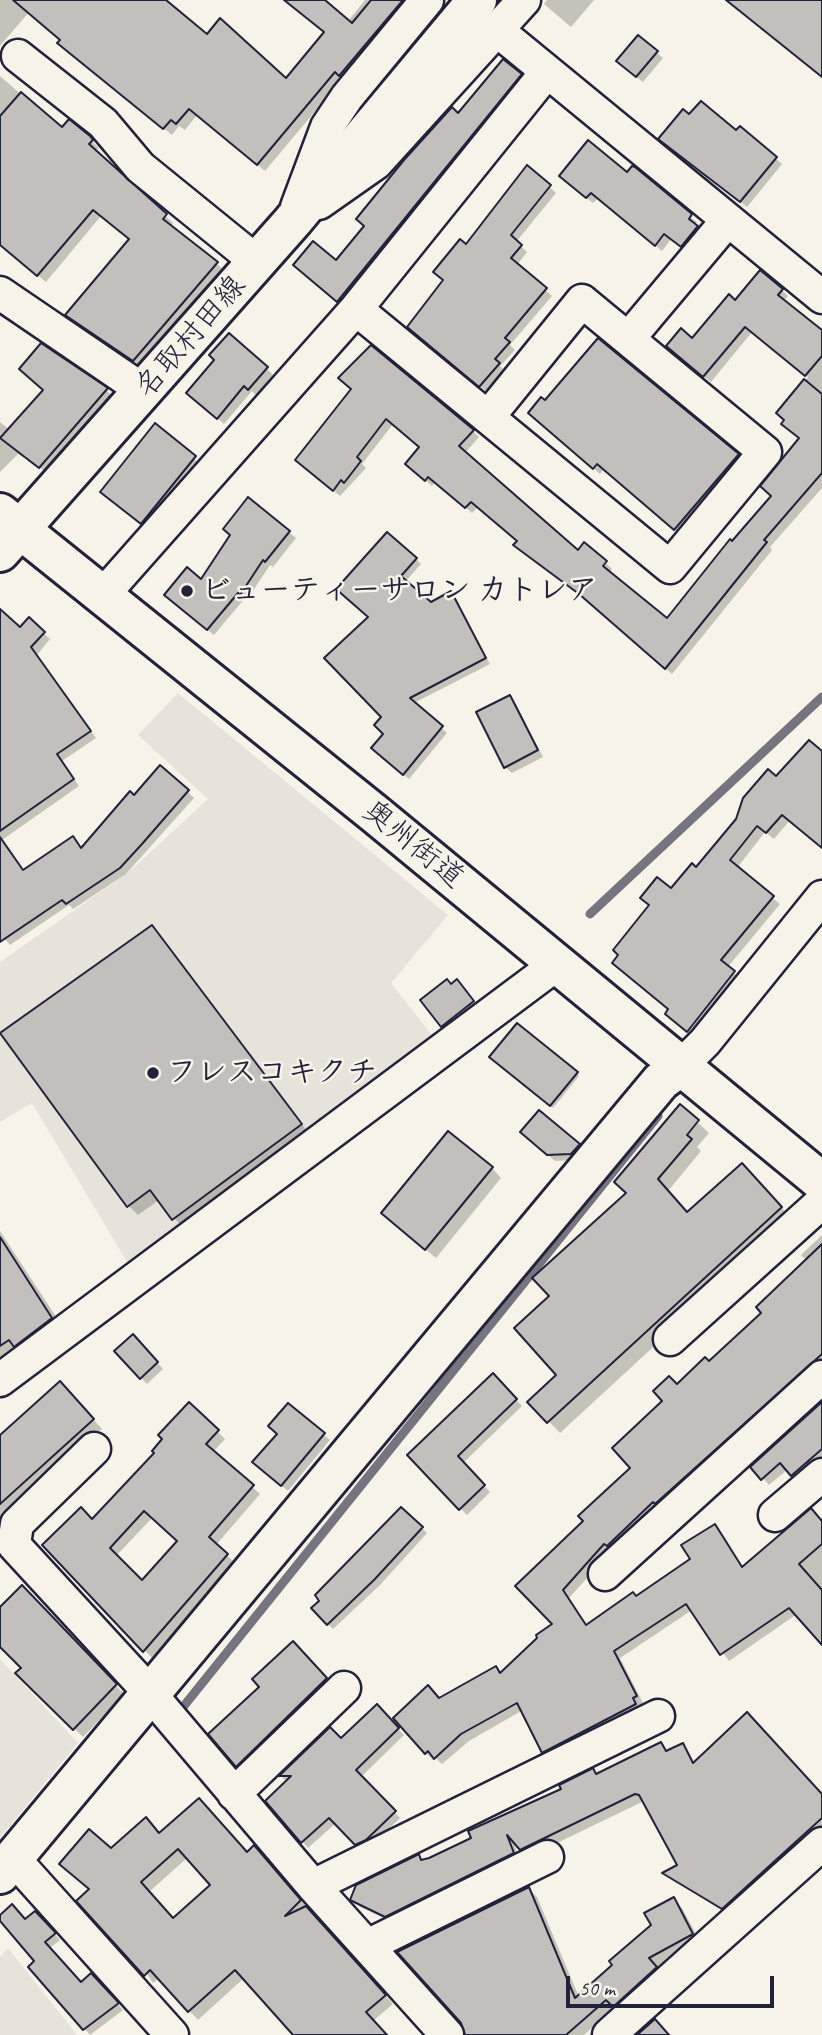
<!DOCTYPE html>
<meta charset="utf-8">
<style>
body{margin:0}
#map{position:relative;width:822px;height:2035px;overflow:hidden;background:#f7f3e8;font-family:Caveat,sans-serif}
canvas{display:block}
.scale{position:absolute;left:566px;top:1976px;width:208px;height:32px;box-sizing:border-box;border:4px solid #22223b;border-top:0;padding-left:9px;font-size:21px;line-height:24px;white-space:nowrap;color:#22223b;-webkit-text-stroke:5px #f7f3e8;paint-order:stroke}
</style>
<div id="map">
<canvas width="822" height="2035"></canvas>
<div class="scale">50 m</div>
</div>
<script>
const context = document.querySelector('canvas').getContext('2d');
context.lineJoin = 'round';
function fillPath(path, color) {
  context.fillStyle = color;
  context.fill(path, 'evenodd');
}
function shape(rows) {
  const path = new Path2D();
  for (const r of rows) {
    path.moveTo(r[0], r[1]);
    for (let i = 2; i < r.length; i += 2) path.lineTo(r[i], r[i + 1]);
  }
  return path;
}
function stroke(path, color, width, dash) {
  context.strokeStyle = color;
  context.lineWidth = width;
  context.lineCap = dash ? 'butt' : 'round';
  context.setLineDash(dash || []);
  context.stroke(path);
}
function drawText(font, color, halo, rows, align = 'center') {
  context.font = font + ' Caveat,"Klee One",sans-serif';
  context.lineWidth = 5;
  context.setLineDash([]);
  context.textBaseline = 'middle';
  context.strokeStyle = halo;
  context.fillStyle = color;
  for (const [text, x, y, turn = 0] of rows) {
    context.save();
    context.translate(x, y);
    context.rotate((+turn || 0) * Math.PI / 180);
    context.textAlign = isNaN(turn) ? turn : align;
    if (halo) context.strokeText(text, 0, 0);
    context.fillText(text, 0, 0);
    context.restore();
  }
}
fillPath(shape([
 [178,693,448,915,391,983,434,1038,129,1265,32,1103,0,1122,0,962,129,872,208,799,138,735],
 [0,1659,78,1743,0,1838],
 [8,1948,77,2035,0,2035,0,1957]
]), '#e7e3db');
fillPath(shape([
 [0,0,163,0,207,36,287,81,326,33,298,0,324,0,349,20,365,0,417,0,343,78,265,171,197,115,185,130,179,126,172,135,67,50,61,41,29,12,0,46],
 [547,0,594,0,571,27,544,4],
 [656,52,663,58,643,82,625,68],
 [520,75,530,85,348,310,304,275,336,262,459,115],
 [0,76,62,130,89,138,99,148,95,152,173,223,170,227,224,270,141,367,67,315,131,240,101,216,46,282,0,244],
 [690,117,737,133,740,129,782,164,747,207,667,145],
 [527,168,556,193,516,242,527,252,517,265,552,296,510,345,515,350,500,366,505,371,486,391,416,333,466,246],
 [627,175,697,222,694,225,704,234,688,252,671,239,662,251,598,198,593,203,567,182],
 [782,290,788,296,784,301,822,332,822,488,770,547,772,550,672,674,478,507,472,513,435,482,432,486,414,470,421,448,393,424,362,464,366,468,340,496,303,466,353,389,473,431,479,437,465,453,578,552,584,544,612,569,609,573,668,620,773,496,800,439,778,413,808,377,752,332,711,382,674,353,735,302],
 [598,340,744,462,682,535,604,469,600,474,537,419,546,402],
 [266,368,273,375,256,395,252,391,224,424,195,399],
 [106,390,112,396,46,473,26,455,23,457,18,454,0,472,0,422,10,430],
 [155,426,212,474,158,540,102,492],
 [249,500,296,538,273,567,270,565,247,600,245,598,214,635,172,601,201,582,232,536],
 [416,559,421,564,405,582,431,604,451,593,490,664,414,703,447,733,409,779,378,753,385,734,370,617,343,594],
 [0,616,21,629,29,620,50,639,37,655,96,738,62,761,79,786,2,840,24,871,73,838,82,849,161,767,194,798,126,874,73,909,69,905,10,945,0,933],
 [510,698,516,704,543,757,512,773,505,767],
 [822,753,822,847,790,820,774,839,765,832,737,868,780,904,727,968,741,980,695,1038,674,1021,670,1010,672,891,696,869,776,778],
 [152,927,310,1135,183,1228,159,1200,138,1215,128,1205],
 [451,986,463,988,479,1008,449,1032,443,1026],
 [494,1059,577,1073,579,1076,553,1108],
 [680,1106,709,1133,697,1147,701,1151,668,1191,688,1214,753,1176,792,1219,560,1433,530,1402,559,1375,551,1296,628,1193],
 [539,1112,585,1152,578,1160,555,1161,529,1139],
 [492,1168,501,1178,436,1258,393,1222],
 [0,1231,68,1335,10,1367,0,1356],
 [822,1235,822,1368,613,1549,569,1598,587,1626,636,1598,692,1559,714,1526,744,1568,822,1517,822,1642,797,1614,729,1661,692,1610,620,1658,643,1703,639,1705,642,1711,550,1759,543,1752,523,1710,469,1741,442,1764,435,1757,433,1760,426,1753,439,1700,496,1668,502,1673,555,1625,517,1586,585,1521,633,1468,676,1385,709,1363,763,1313,807,1261,801,1255],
 [133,1336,163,1369,147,1384,117,1351],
 [493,1376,522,1406,463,1463,490,1492,467,1515,409,1455],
 [69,1392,102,1429,0,1522,0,1437],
 [822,1402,822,1463,799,1482,788,1469,769,1485,753,1467],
 [189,1404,225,1439,213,1452,260,1494,216,1545,235,1563,152,1658,44,1545,92,1521,157,1453],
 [153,1517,179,1542,142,1582,116,1556],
 [288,1405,330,1440,288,1491,261,1469],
 [401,1509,427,1533,380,1585,333,1629,313,1608],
 [22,1587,124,1694,83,1737,18,1673,23,1668,0,1644,0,1606],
 [293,1644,332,1686,243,1772,237,1765],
 [377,1706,404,1735,361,1777,400,1818,372,1845,363,1850,336,1823,308,1848,267,1801,287,1782,281,1776,330,1729,341,1740],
 [661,1744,668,1752,682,1745,695,1763,822,1796,822,1831,730,1916,665,1873,679,1866,644,1801,528,1857,512,1840,521,1860,394,1923,360,1907,352,1899,418,1857,423,1861,430,1860,563,1790,593,1770,598,1775],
 [160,1835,263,1856,393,2004,373,2021,385,2035,292,2035,244,1978,198,2020,160,1978,153,1983,91,1890,111,1850],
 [188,1857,213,1885,173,1920,149,1892],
 [528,1889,537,1897,579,1997,615,1965,673,1899,682,1908,701,1943,656,1968,664,1977,622,2015,615,2007,584,2035,472,2035],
 [35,1913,60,1940,50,1948,81,1984,91,1975,123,2010,90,2035,31,1967,37,1961,0,1918,26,1921]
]), '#0003');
stroke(shape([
 [590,914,822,697],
 [179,1712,658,1116]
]), '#76747f', 9);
const building = shape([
 [13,0,166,0,207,34,220,18,286,78,324,32,284,0,325,0,352,23,371,0,403,0,339,76,335,72,257,165,189,109,176,124,171,120,163,129,57,43,60,40,13,0],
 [726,0,822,0,822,77,726,0],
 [638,35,658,51,636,77,616,61,638,35],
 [503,59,522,74,337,302,293,265,313,241,336,260,364,226,356,219,404,160,452,107,458,113,503,59],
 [21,92,62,127,69,119,90,136,93,140,89,144,167,214,163,219,218,262,133,361,65,315,129,239,93,210,37,276,0,245,0,116,21,92],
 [701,101,736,130,740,126,777,157,740,202,658,139,683,109,689,114,701,101],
 [588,140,627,172,632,166,635,167,692,214,689,219,698,226,681,247,664,234,655,246,591,193,586,198,559,176,588,140],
 [527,165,551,185,511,235,522,245,511,258,547,288,505,338,510,342,495,359,500,363,479,387,407,327,443,280,433,272,460,239,466,244,527,165],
 [760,270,783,289,778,295,822,330,822,356,805,376,745,327,703,377,666,346,681,328,692,338,729,294,735,300,760,270],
 [229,333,268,367,248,390,244,386,217,419,186,393,214,360,209,355,229,333],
 [598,338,739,454,674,530,597,464,593,469,528,413,541,397,545,400,598,338],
 [41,343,108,388,39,468,0,438,43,390,19,369,41,343],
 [371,345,474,430,459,446,578,550,584,542,607,561,603,566,667,618,730,539,732,541,771,496,760,486,799,438,781,424,784,420,776,413,804,379,822,394,822,473,764,540,767,542,665,669,579,594,513,545,517,541,471,502,465,508,428,477,425,481,405,464,419,447,386,419,357,457,361,461,344,483,341,480,333,491,295,460,351,389,338,378,371,345],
 [155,423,196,456,141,524,100,492,155,423],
 [248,497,290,531,265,562,263,560,240,595,238,593,207,630,164,595,187,567,201,579,230,535,223,529,248,497],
 [387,532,417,558,401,576,431,602,451,591,486,658,410,698,443,726,403,775,371,748,383,734,374,725,381,717,324,658,368,617,336,589,387,532],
 [0,609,20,627,29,617,45,632,31,647,91,731,57,754,74,779,0,831,0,609],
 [510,695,538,750,504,768,476,712,510,695],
 [809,740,822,751,822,848,782,815,766,833,757,826,730,860,774,896,721,960,735,971,687,1032,665,1014,668,1009,612,963,618,955,613,950,649,905,640,898,657,877,671,888,692,863,696,867,736,819,743,798,768,769,776,776,809,740],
 [160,765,189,790,142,844,120,868,66,904,62,900,0,942,0,837,23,870,73,836,81,848,130,791,134,795,160,765],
 [152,925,302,1124,172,1220,150,1190,127,1207,0,1033,152,925],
 [447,979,451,984,457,979,474,1001,441,1027,420,1000,447,979],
 [517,1023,578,1072,550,1106,489,1057,517,1023],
 [680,1104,699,1120,687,1135,692,1139,658,1179,687,1212,742,1163,782,1207,547,1423,527,1402,556,1375,514,1328,549,1296,532,1278,626,1193,614,1182,680,1104],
 [539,1110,580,1144,571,1154,547,1155,520,1132,539,1110],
 [448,1131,493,1167,425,1250,381,1213,448,1131],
 [0,1237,52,1318,14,1347,9,1340,0,1346,0,1237],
 [822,1244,822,1354,655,1504,653,1502,607,1546,604,1544,563,1590,586,1625,633,1592,636,1596,690,1559,681,1545,715,1524,742,1567,811,1508,822,1521,822,1544,799,1564,822,1590,822,1645,789,1608,720,1655,686,1604,614,1651,637,1696,633,1698,636,1704,542,1753,517,1703,461,1734,434,1759,428,1751,425,1754,393,1718,428,1685,439,1698,496,1666,500,1673,537,1638,536,1635,552,1624,515,1586,583,1521,578,1516,630,1468,612,1448,662,1401,653,1391,669,1376,677,1384,705,1357,709,1361,761,1313,756,1307,822,1244],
 [133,1334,158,1362,140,1379,114,1351,133,1334],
 [493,1373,517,1399,458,1456,485,1485,459,1510,407,1455,493,1373],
 [60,1381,94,1419,0,1504,0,1435,60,1381],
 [189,1402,219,1430,206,1444,254,1485,209,1537,228,1554,143,1652,42,1545,81,1507,92,1519,154,1453,152,1451,162,1439,158,1435,189,1402],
 [144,1511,177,1541,142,1580,110,1548,144,1511],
 [822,1402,822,1449,791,1476,780,1463,761,1480,750,1467,822,1402],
 [288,1403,325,1433,281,1486,252,1462,277,1434,268,1426,288,1403],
 [401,1507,423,1527,374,1580,327,1625,311,1608,319,1601,315,1595,401,1507],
 [22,1585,117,1684,73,1730,15,1673,21,1668,0,1647,0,1607,22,1585],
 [293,1641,327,1678,236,1767,208,1734,259,1687,252,1679,293,1641],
 [377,1704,399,1728,356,1770,396,1811,366,1840,355,1845,329,1818,301,1843,265,1801,291,1776,279,1776,330,1727,341,1738,377,1704],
 [747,1712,822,1794,822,1818,722,1909,662,1873,677,1865,639,1795,635,1794,520,1850,507,1835,514,1853,385,1917,350,1900,356,1885,419,1854,421,1860,429,1858,471,1838,468,1831,561,1789,559,1785,593,1768,596,1774,661,1742,666,1751,683,1743,693,1763,747,1712],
 [199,1798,247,1852,254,1845,301,1900,285,1916,306,1906,386,1995,366,2012,387,2035,293,2035,235,1970,188,2012,150,1970,144,1976,76,1901,89,1889,59,1864,89,1829,111,1848,146,1817,159,1833,199,1798],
 [178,1849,210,1885,173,1918,141,1882,178,1849],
 [529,1887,575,1998,612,1965,609,1961,651,1925,644,1913,674,1897,693,1934,649,1958,657,1967,613,2007,606,2000,566,2035,465,2035,461,2023,397,1952,529,1887],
 [12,1904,25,1919,35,1911,56,1933,45,1942,81,1982,91,1973,119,2003,83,2030,28,1967,34,1961,0,1921,0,1915,12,1904],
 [655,2019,669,2035,637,2035,655,2019]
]);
fillPath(building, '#c2bfbd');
stroke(building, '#22223b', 2);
const street = shape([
 [498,31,822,297],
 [18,56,103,123,140,167,257,262],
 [546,73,356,309,670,567,765,452,628,339,727,221],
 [319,203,376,163,524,0],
 [297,207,327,127,347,97,427,0],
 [0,293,144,391],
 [488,417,582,301,628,339],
 [102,596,356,309],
 [680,1067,705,1042,822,897],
 [670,1339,822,1202],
 [0,1380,557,964],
 [94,1449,17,1524,14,1545,141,1683,313,1886,447,2035],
 [775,1515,822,1475],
 [605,1574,822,1377],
 [234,1794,344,1688],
 [13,1858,172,2035],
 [313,1886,658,1716],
 [367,1946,547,1857],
 [609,2035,822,1844]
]);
const secondary = shape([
 [0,513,375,814,822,1182],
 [0,552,292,222,477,0],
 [0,1874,661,1081,680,1067]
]);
stroke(street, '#22223b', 37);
stroke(secondary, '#22223b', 44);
stroke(street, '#f7f3e8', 32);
stroke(secondary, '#f7f3e8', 38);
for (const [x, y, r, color] of [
 [187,591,7,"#22223b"],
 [153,1073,7,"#22223b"]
]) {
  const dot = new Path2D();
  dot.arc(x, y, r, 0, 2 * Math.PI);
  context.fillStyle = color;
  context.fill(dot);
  stroke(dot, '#f7f3e8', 2.5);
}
drawText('30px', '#22223b', '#f7f3e8', [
 ["名取村田線",191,337,-49],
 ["奥州街道",413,845,39]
]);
drawText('bold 30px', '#22223b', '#f7f3e8', [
 ["ビューティーサロン カトレア",201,591],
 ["フレスコキクチ",167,1073]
], 'left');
</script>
